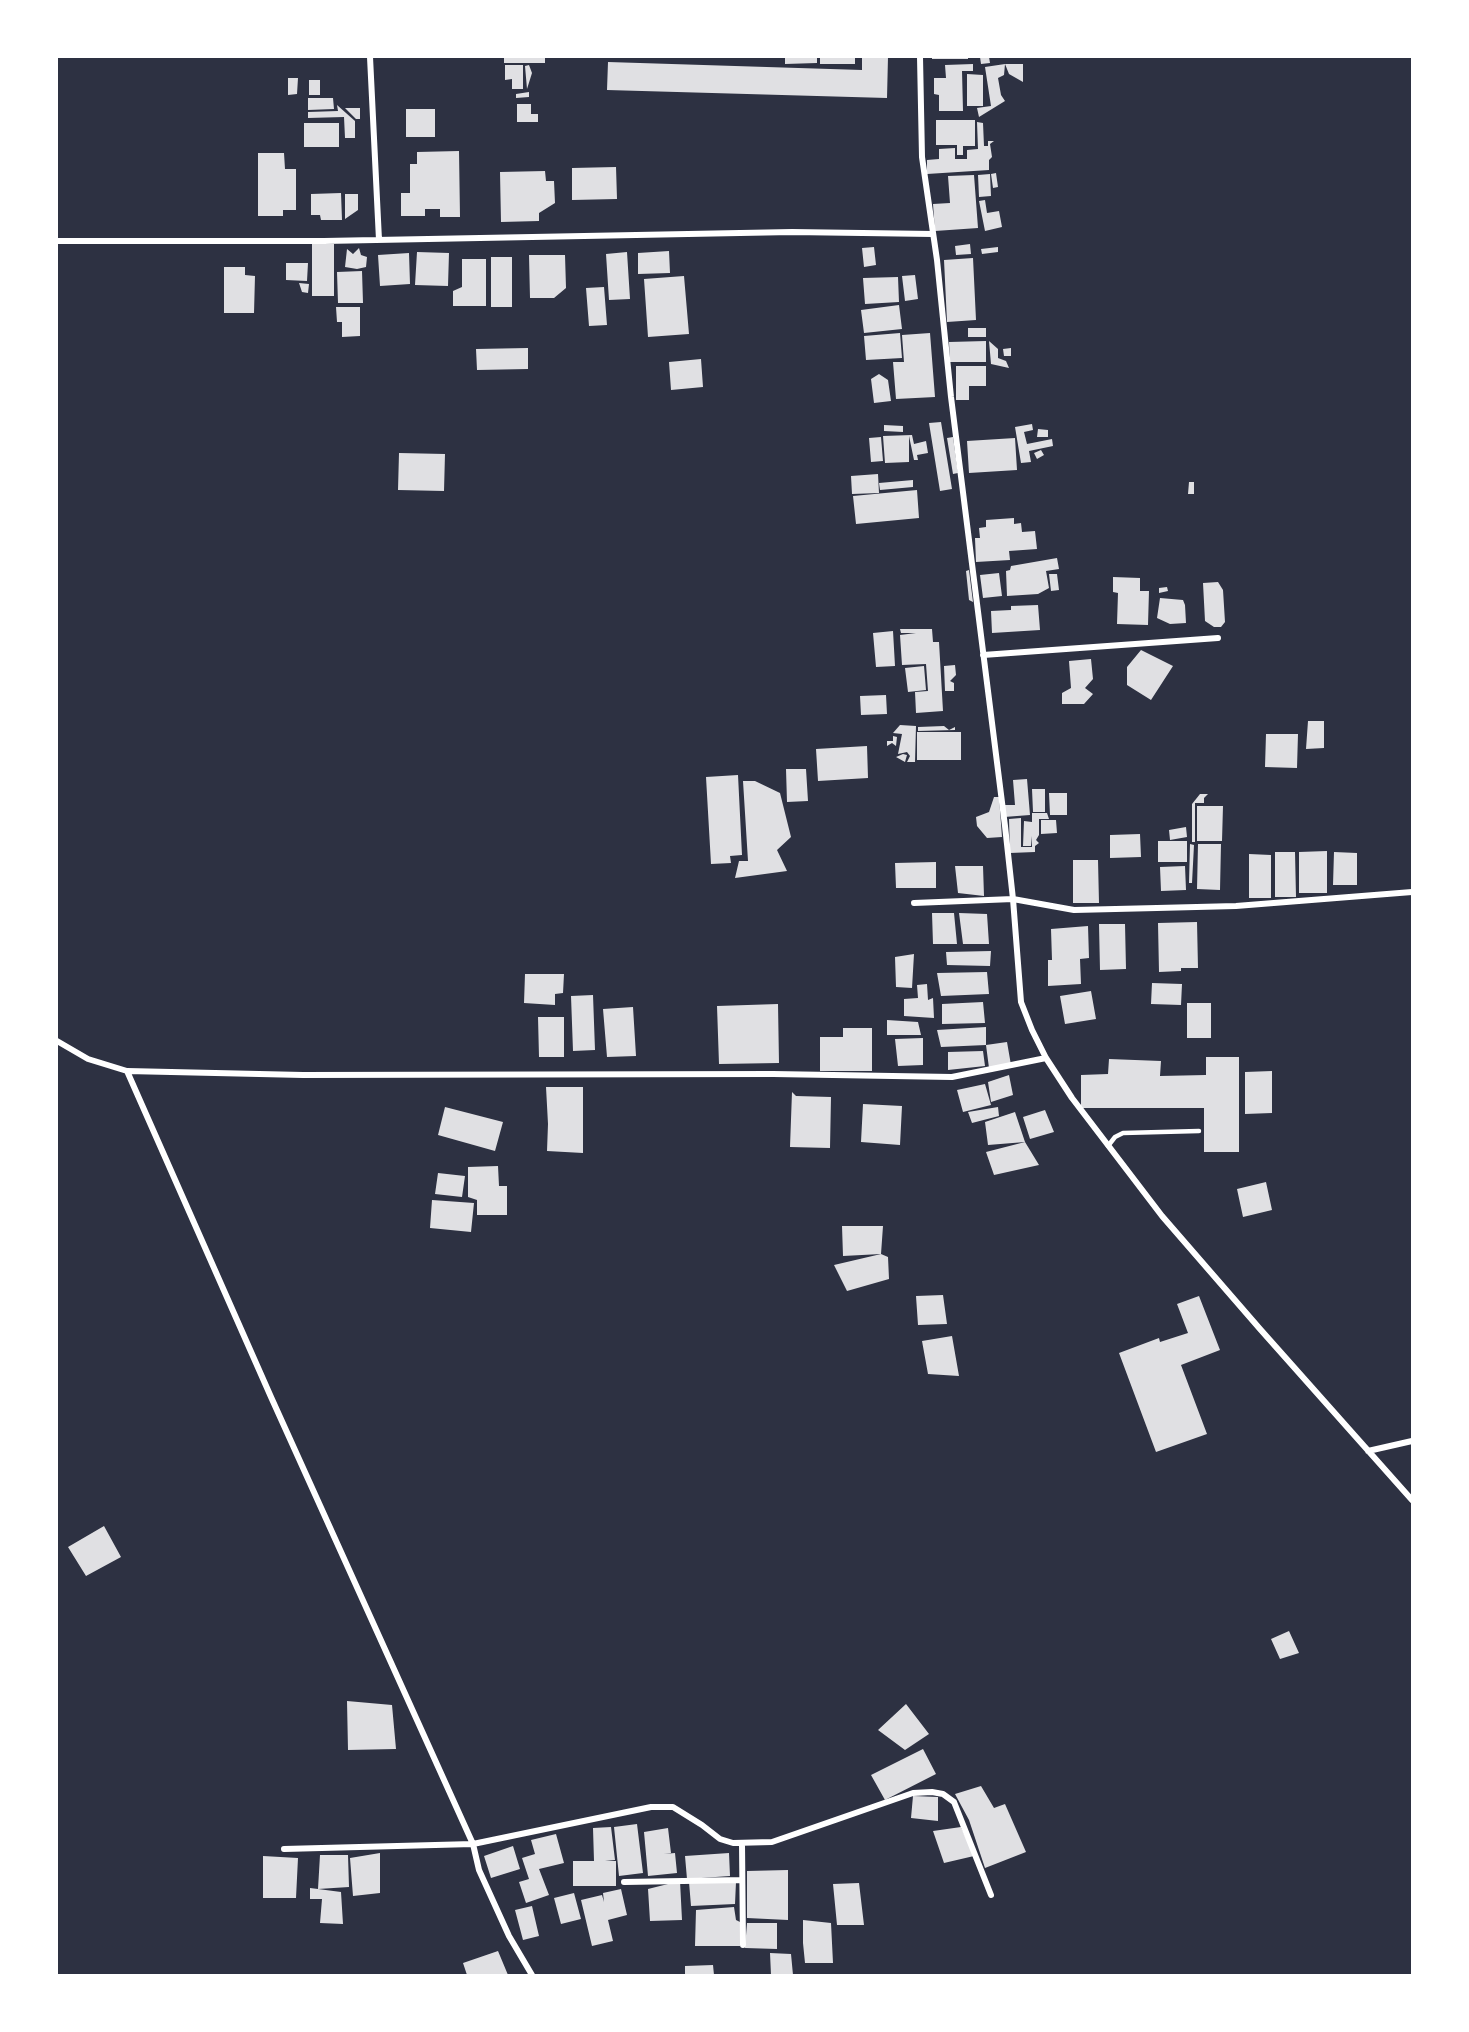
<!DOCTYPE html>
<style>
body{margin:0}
#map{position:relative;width:1469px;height:2032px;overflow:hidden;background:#2d3142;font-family:"IBM Plex Sans",sans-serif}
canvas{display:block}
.frame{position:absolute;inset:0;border:58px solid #fff;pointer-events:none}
</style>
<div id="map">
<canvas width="1469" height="2032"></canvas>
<div class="frame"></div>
</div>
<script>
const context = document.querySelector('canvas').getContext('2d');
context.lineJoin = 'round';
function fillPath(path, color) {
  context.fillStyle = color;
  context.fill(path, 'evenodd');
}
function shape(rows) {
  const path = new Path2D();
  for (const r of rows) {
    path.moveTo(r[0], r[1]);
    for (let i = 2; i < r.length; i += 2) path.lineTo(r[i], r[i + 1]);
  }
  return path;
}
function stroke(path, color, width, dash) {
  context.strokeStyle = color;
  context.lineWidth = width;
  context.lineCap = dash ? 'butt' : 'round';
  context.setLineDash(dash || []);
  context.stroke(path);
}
fillPath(shape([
 [504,57,545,57,545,63,504,63],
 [785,57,817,57,817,63,785,64],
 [820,57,855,57,855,64,820,64],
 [862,57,888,57,887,98,607,90,608,62,862,70],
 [932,57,968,57,968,59,932,59],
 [980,57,989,57,990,63,981,64],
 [973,64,973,71,962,71,963,111,939,111,939,95,934,94,934,78,946,78,945,65],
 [1005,64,1023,64,1023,82,1009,74],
 [1005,64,1004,75,998,78,1001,95,1005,101,979,117,977,108,991,106,985,67],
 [505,65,523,65,523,89,512,89,512,79,505,80],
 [529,65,532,73,527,89,525,66],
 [967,74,983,75,983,106,967,106],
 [288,78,298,78,297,94,288,95],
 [309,80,320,80,320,95,309,95],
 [529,92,529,97,516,98,516,94],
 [308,98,333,98,334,109,308,110],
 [517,104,531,104,531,114,538,114,538,122,517,122],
 [337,105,355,121,355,138,345,138,344,117,308,118,308,112,338,111],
 [345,108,360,108,360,119,356,119],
 [406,109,435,109,435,137,406,137],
 [936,120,975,120,975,146,963,146,963,155,957,155,957,145,936,145],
 [977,122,983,123,984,146,988,146,988,141,994,141,990,144,992,157,989,160,989,170,927,174,927,160,939,159,939,149,955,148,955,159,967,159,967,150,978,149],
 [304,123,339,123,339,147,304,147],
 [459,151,460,217,440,217,440,209,425,209,425,216,401,216,401,193,410,193,410,164,417,164,417,152],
 [258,153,284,153,285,169,296,169,296,210,283,210,283,216,258,216],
 [616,167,617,199,572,200,572,168],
 [545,171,546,181,554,181,555,203,539,213,539,221,501,222,500,172],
 [996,173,998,187,993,188,991,174],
 [990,174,991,196,979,197,978,175],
 [974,175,978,228,935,231,933,204,950,203,948,176],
 [341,193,342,220,321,220,320,215,311,215,311,194],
 [345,194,358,194,358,210,345,219],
 [985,200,987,213,999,211,1002,227,985,231,979,201],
 [312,244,334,244,334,296,312,296],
 [970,244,971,254,956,255,955,246],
 [874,247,876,265,864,267,862,248],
 [998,247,998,252,982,254,981,249],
 [359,248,361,255,367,257,366,267,357,269,345,267,347,249,353,254],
 [669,251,670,273,638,274,638,253],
 [417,252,449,253,448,286,415,285],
 [627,252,630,299,609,300,606,254],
 [409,253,410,284,380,286,378,255],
 [529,255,565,255,566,288,554,298,530,298],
 [491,257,512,257,512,307,491,307],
 [973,258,976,320,947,322,944,260],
 [462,259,486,259,486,306,453,306,453,291,462,287],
 [286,263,308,263,307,281,286,280],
 [224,267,245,267,245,275,255,276,254,313,224,313],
 [362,271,363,303,338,303,337,272],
 [915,275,918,299,905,301,902,276],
 [684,276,689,334,648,337,644,279],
 [898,277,899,302,865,304,863,278],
 [299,283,309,284,308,293,302,292],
 [604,287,607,325,589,326,586,288],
 [899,305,902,329,864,333,861,310],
 [336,307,360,307,360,336,342,337,342,322,337,322],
 [968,328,986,328,986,337,968,337],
 [900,333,902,358,866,360,864,336],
 [930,333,935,397,896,399,893,362,904,362,902,335],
 [986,341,986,362,950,362,949,342],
 [989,341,998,349,998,358,1006,361,1009,368,991,364],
 [528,348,528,369,477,370,476,349],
 [1011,348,1011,356,1004,356,1003,349],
 [701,359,703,387,671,390,669,362],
 [956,366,986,366,986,386,969,386,969,400,956,400],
 [879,374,888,380,891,401,874,403,871,379],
 [941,422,952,489,940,491,929,423],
 [1032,424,1033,430,1024,432,1027,444,1052,439,1053,446,1029,451,1031,462,1021,463,1015,427],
 [884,425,903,426,903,432,884,431],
 [1038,429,1048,430,1048,437,1037,437],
 [912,435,914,444,926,441,928,453,917,455,918,460,914,460,909,436,909,462,885,463,883,436],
 [881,437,883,461,871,462,869,438],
 [953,437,958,473,953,474,947,438],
 [1015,438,1017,470,969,473,967,441],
 [1041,450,1044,455,1037,459,1034,453],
 [399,453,445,454,444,491,398,490],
 [878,474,879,493,852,494,851,476],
 [913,480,913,487,880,490,879,483],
 [1189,482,1194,482,1194,494,1188,494],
 [917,490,919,518,856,524,853,496],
 [1014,518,1014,524,1021,523,1022,532,1035,531,1037,549,1009,551,1010,560,976,562,975,538,980,538,979,528,986,527,986,520],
 [1057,558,1059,569,1046,571,1049,588,1038,594,1007,596,1006,571,1010,570,1011,566],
 [969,570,973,602,969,600,966,571],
 [999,573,1002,596,983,598,980,575],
 [1049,574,1057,574,1059,590,1051,591],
 [1113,577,1140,578,1140,591,1149,591,1148,625,1117,624,1118,593,1113,592],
 [1218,582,1223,590,1225,622,1221,627,1214,627,1205,621,1203,583],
 [1167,587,1168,591,1159,593,1159,588],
 [1160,598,1183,600,1185,605,1186,623,1170,624,1157,618],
 [1038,605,1040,630,992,633,991,611,1011,610,1011,606],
 [900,629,932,629,933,642,939,642,943,711,916,713,915,692,928,691,926,664,902,665,900,635,916,633,901,633],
 [893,631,895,666,876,667,873,633],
 [1141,650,1173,666,1151,700,1127,685,1127,667],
 [1091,659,1093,679,1085,688,1093,694,1084,704,1062,704,1062,693,1071,688,1069,661],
 [955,665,956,675,950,681,954,683,954,691,945,691,944,666],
 [924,666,926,690,908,692,905,668],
 [886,695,887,714,861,715,860,696],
 [1308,721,1324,721,1324,748,1306,749],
 [900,725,916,726,915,762,907,762,910,756,907,752,898,754,902,734,893,733],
 [944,726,949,730,955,727,955,730,918,731,918,727],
 [917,732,961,732,961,760,917,760],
 [1266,734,1298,734,1297,768,1265,767],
 [893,736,897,737,896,746,892,743,887,746,887,741,893,741],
 [867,746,868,778,818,781,816,749],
 [903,754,907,755,905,762,896,757],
 [786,769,806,769,808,801,787,802],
 [738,775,742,855,730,856,731,863,711,864,706,777],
 [1027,779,1030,815,1004,817,1003,805,1015,805,1013,780],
 [743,781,755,781,780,793,791,837,777,850,787,871,735,878,739,861,748,861],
 [1032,789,1045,789,1045,812,1033,812],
 [1049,793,1067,793,1067,815,1050,815],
 [1200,794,1208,794,1204,798,1204,803,1195,803,1195,842,1192,842,1192,804],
 [994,797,999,797,1002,837,987,838,977,826,976,817,989,812],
 [1197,806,1223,806,1222,841,1197,841],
 [1032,813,1047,813,1049,819,1039,819,1039,835,1036,840,1039,843,1035,846,1035,852,1010,853,1009,819,1021,818,1021,847,1032,847,1032,836,1031,846,1023,846,1024,821,1032,822],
 [1041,820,1056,820,1057,833,1041,834],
 [1186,827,1187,837,1170,840,1169,830],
 [1140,834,1141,857,1110,858,1110,835],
 [1158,841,1187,841,1187,862,1158,862],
 [1190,844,1194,845,1192,883,1189,883],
 [1198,844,1221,844,1220,890,1197,889],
 [1327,851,1327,893,1299,893,1299,852],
 [1275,852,1295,852,1296,897,1275,897],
 [1334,852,1357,853,1357,885,1333,885],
 [1249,854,1271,855,1271,898,1249,898],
 [1073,860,1098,860,1099,903,1073,903],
 [936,862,936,888,896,888,895,863],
 [955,866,983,866,984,896,958,893],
 [1185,866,1186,890,1161,891,1160,867],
 [932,913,954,913,957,944,933,944],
 [959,913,987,914,989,944,963,944],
 [1197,922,1198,968,1181,968,1181,971,1159,972,1158,923],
 [1099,924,1125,924,1126,969,1100,970],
 [1088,926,1089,958,1080,959,1081,984,1048,986,1048,960,1052,960,1051,929],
 [991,951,990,966,947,965,946,952],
 [914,954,912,988,896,987,895,957],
 [987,972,989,994,941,996,937,973],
 [525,974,564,974,563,993,555,994,555,1005,524,1003],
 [1152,983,1182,984,1181,1005,1151,1004],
 [927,984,928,1000,933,998,934,1018,904,1016,904,999,918,998,917,985],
 [1091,991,1096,1019,1065,1024,1060,996],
 [593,995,595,1050,573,1051,571,996],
 [983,1002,985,1023,942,1024,942,1004],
 [1187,1003,1211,1003,1211,1038,1187,1038],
 [778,1004,779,1063,719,1064,717,1006],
 [633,1007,636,1056,607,1057,603,1009],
 [538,1017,564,1017,564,1057,539,1057],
 [887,1020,918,1022,921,1035,887,1035],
 [986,1027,986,1045,941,1047,937,1030],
 [843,1028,872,1028,872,1071,820,1071,820,1037,843,1037],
 [923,1038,923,1065,898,1066,895,1039],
 [1007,1042,1011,1065,989,1068,986,1045],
 [983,1051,985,1066,948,1070,948,1052],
 [1206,1057,1239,1057,1239,1152,1204,1152,1204,1108,1081,1108,1081,1075,1108,1074,1109,1059,1161,1061,1160,1076,1206,1075],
 [1272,1071,1272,1113,1245,1114,1245,1072],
 [1009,1075,1013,1095,991,1102,988,1082],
 [985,1084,991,1105,963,1112,957,1090],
 [546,1087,583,1087,583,1153,547,1151,548,1124],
 [792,1092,796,1096,831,1097,830,1148,790,1147],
 [863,1104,902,1106,900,1145,861,1142],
 [445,1107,503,1122,495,1151,438,1135],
 [998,1107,999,1116,972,1123,968,1112],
 [1045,1110,1054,1132,1030,1139,1023,1117],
 [1015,1112,1025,1142,1039,1165,994,1175,986,1152,1025,1142,988,1145,985,1122],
 [498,1166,499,1186,507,1186,507,1215,477,1215,477,1200,468,1197,468,1167],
 [438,1173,465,1176,462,1197,435,1194],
 [1266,1182,1272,1210,1243,1217,1237,1189],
 [432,1200,474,1203,471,1232,430,1228],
 [842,1226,883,1226,881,1254,888,1257,889,1279,847,1291,834,1265,881,1254,843,1256],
 [943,1295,947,1324,918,1325,916,1296],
 [1199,1296,1220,1350,1181,1365,1207,1434,1156,1452,1119,1353,1159,1338,1160,1342,1188,1333,1177,1304],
 [952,1336,959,1376,928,1374,922,1341],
 [104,1526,121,1557,86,1576,68,1547],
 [1289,1631,1299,1653,1280,1659,1271,1639],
 [347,1701,392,1705,396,1749,348,1750],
 [906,1704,929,1734,905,1750,878,1730],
 [923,1749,936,1774,885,1800,871,1775],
 [981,1786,994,1808,1005,1804,1026,1852,985,1868,969,1820,955,1794],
 [913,1796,938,1797,938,1821,911,1818],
 [637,1824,643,1873,619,1876,614,1827],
 [611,1827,615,1860,605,1861,616,1861,616,1886,573,1886,573,1861,594,1861,593,1828],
 [961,1827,974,1856,944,1863,933,1831],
 [668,1828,671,1853,664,1854,675,1853,677,1873,648,1876,644,1832],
 [556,1834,564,1863,539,1869,549,1895,526,1903,519,1882,529,1879,522,1858,535,1854,531,1840],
 [513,1846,520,1869,491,1878,484,1856],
 [380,1853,380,1893,353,1896,350,1858],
 [729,1853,730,1876,687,1879,685,1856],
 [320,1855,348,1855,349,1887,318,1889,341,1892,343,1924,320,1923,322,1899,310,1899,310,1888,318,1889],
 [263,1856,298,1858,296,1898,263,1898],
 [788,1870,788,1920,747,1918,747,1871],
 [680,1881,682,1920,650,1921,648,1889],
 [689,1882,736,1882,735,1904,691,1906],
 [859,1883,864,1925,837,1925,833,1884],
 [621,1889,627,1915,608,1920,613,1941,592,1946,581,1900,602,1895,604,1902,603,1893],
 [574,1893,581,1919,561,1924,554,1898],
 [532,1906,539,1936,523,1940,515,1910],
 [734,1907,736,1920,740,1922,740,1946,695,1946,696,1910],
 [803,1920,831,1923,833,1963,805,1963,803,1943],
 [747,1923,777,1923,777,1949,745,1948],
 [498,1951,508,1975,467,1975,463,1963],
 [770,1953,791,1954,793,1975,771,1975],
 [713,1965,714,1975,685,1975,685,1966]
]), '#e0e0e3');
stroke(shape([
 [1108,1146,1115,1137,1123,1133,1199,1131]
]), '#fff', 4.5);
stroke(shape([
 [370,57,379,240],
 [920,57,922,157,937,260,951,397,1005,826,1013,899,1021,1002,1032,1030,1046,1058,1072,1098,1162,1216,1260,1329,1412,1500],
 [57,241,324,241,792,232,933,234],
 [983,655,1218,638],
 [914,903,1013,899,1074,910,1157,908,1236,906,1412,892],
 [57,1041,88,1059,127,1071,303,1075,773,1074,952,1077,1046,1058],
 [127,1071,271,1397,473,1844,479,1870,509,1936,532,1975],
 [1368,1451,1412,1441],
 [742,1844,743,1945],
 [284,1849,473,1844,651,1807,673,1807,702,1825,720,1839,733,1843,772,1842,913,1793,932,1792,943,1794,954,1802,991,1895],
 [624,1882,742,1880]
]), '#fff', 6);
</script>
